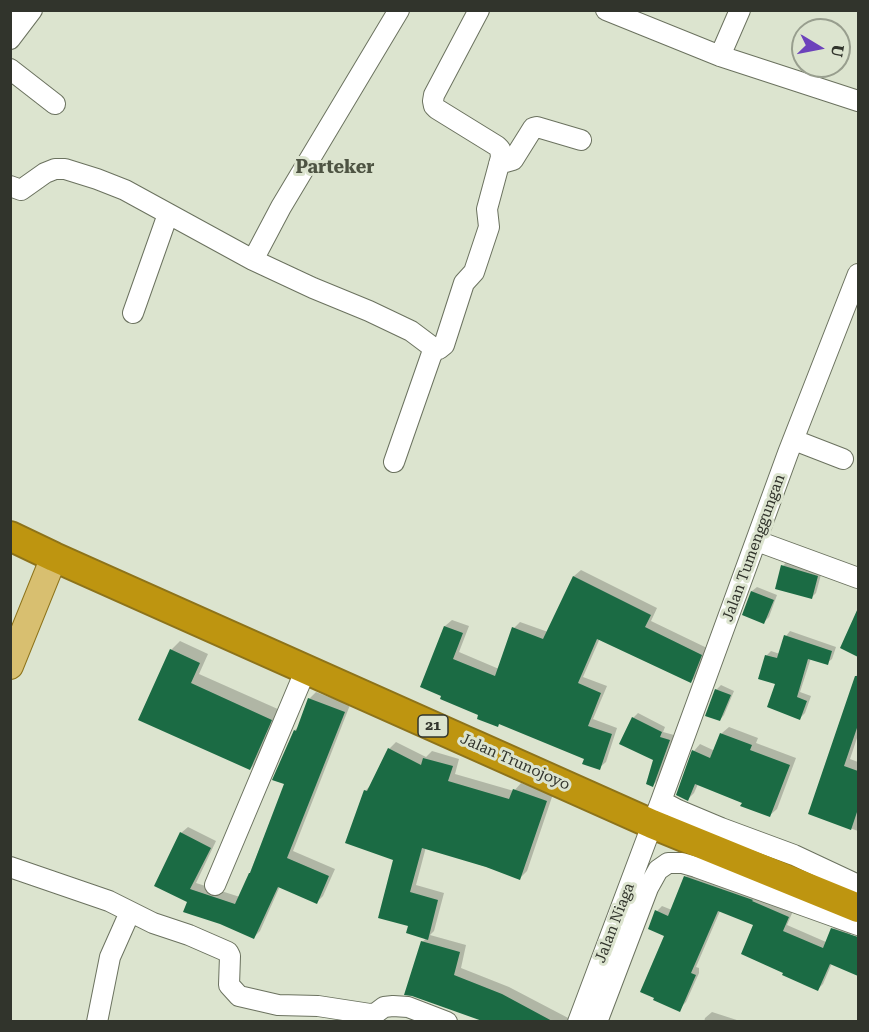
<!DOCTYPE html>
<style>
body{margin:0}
#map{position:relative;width:869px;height:1032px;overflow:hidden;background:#dce4cf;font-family:"Roboto Serif",serif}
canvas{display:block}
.frame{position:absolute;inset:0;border:12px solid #31342c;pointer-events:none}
.north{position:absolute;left:791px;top:18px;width:60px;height:60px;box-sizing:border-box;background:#dce4cf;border:2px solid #989e8e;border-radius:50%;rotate:100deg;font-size:16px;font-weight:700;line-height:24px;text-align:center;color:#31342c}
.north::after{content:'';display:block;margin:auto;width:21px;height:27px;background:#6c42bb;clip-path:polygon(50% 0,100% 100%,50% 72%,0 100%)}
</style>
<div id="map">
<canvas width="869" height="1032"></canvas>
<div class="frame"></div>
<div class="north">U</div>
</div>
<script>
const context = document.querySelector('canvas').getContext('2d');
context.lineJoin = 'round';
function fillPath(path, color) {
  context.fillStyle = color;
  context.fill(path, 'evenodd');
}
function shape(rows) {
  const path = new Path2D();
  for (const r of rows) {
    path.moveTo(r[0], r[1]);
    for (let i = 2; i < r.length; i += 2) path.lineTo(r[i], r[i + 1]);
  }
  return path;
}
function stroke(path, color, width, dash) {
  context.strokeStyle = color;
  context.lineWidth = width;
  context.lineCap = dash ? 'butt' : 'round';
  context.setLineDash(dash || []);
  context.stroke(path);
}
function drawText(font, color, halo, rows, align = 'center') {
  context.font = font + ' "Roboto Serif",serif';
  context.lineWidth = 6;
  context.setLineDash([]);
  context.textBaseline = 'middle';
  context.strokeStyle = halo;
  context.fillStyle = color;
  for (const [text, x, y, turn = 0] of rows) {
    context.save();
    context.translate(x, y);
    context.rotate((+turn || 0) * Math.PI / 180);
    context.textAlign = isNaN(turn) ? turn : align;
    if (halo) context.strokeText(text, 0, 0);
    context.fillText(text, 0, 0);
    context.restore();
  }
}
fillPath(shape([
 [787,561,822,571,816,593,811,598,783,566],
 [581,570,657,608,651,621,707,648,697,675,691,682,600,638,583,677,607,686,593,719,617,728,606,762,599,768,586,758,442,698,445,626,452,620,469,626,459,652,499,669,514,628,520,622,548,632,574,576],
 [757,587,777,595,769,617,764,622,752,591],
 [858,612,858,652,857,654,842,648],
 [790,631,836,647,832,659,827,663,811,658,800,692,811,696,805,713,800,718,777,683,766,656,771,651,780,654,786,636],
 [180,641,208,654,199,674,280,710,259,760,250,769,140,719,171,650],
 [858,671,858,735,850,759,858,762,858,831,810,813],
 [721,685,734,691,724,715,720,720,716,690],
 [316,692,350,705,293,851,335,869,323,896,317,902,280,886,260,931,254,937,189,901,181,833,188,827,216,841,196,883,240,897,286,784,274,779,295,730,299,726,309,699],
 [638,713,665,727,663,732,674,735,658,780,653,785,655,760,633,718],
 [729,727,758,738,756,743,796,758,777,809,770,815,743,802,698,784,694,793,688,799,694,751,700,744,715,751,722,733],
 [396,742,426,757,432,751,459,759,455,774,514,791,521,783,553,794,527,871,520,878,426,847,416,885,444,893,434,931,430,935,466,945,461,968,509,987,572,1020,571,1022,492,1022,422,942,427,938,409,925,394,859,365,791,373,783,389,749],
 [691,871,793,911,787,925,826,942,833,929,838,923,853,929,850,935,858,939,858,974,832,963,823,984,818,989,755,924,720,911,696,967,699,968,699,973,686,1002,680,1008,666,935,657,911,662,906,672,910,686,877],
 [712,1012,743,1022,704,1022,705,1018]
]), '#0003');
fillPath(shape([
 [781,565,818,576,812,599,775,589],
 [573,576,651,615,645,627,702,655,691,683,597,639,578,683,601,693,588,726,612,734,600,770,582,764,584,759,499,724,498,727,477,719,478,715,440,699,441,696,420,687,444,626,463,633,453,659,495,676,512,627,543,639],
 [751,591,774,600,764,624,742,615],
 [858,608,858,657,840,648],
 [784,635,832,651,828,665,808,659,797,697,807,701,800,720,767,707,775,684,758,679,765,655,777,658],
 [170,649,200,663,191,683,272,720,250,770,138,720],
 [855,676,858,676,858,725,844,766,858,771,858,809,851,830,808,814],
 [715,689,731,695,720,721,705,716],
 [308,698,345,712,287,858,329,876,317,904,278,887,254,939,220,924,183,912,187,902,154,886,180,832,211,848,190,889,235,904,249,873,250,873,284,784,272,780,294,730,296,731],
 [632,717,662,732,660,737,670,740,653,787,646,784,653,760,619,744],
 [720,733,752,745,750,750,790,765,770,817,740,806,742,803,695,784,688,801,676,795,692,750,710,758],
 [388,748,421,765,423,758,453,766,448,781,509,799,513,789,547,801,520,880,486,867,422,848,410,892,438,900,428,940,406,933,408,926,378,918,393,860,345,843,364,790,367,791],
 [684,876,753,900,752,901,789,917,783,931,823,948,831,928,858,937,858,976,830,964,818,991,782,975,783,973,741,954,753,925,718,911,691,973,696,975,680,1012,653,1000,654,998,640,992,664,936,648,929,655,910,668,916],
 [421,941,460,952,454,975,502,994,554,1022,485,1022,412,996,404,995]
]), '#1b6b44');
const minor = shape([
 [606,10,720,56,858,101],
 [10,11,11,10],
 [10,39,32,10],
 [720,56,740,10],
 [10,69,55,104],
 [499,164,513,160,533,128,537,127,581,140],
 [10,186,21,190,45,173,55,169,65,169,97,179,125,190,253,260,313,288,369,311,411,331,435,349,439,349,444,345,464,283,474,272,489,227,487,209,501,157,500,149,497,146,437,109,434,106,433,101,434,95,479,10],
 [253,260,281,207,399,10],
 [133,313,168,214],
 [794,440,843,459],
 [394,462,431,356,435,349],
 [757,541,858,578],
 [661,801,678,810,721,828,794,855,858,885],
 [10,867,109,901,153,923,189,935,228,952,230,956,229,985,239,996,278,1005,318,1006,370,1014,376,1013,384,1007,393,1006,408,1007,447,1022],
 [215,885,306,669],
 [97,1022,110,957,130,912],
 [578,1022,661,801,788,453,858,274],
 [597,1022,648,888,658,870,668,863,682,863,696,867,858,925]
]);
const major = shape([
 [10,666,54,557]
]);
const highway = shape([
 [10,536,54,557,652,824,858,908]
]);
stroke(minor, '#6b725f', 22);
stroke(major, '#8d731a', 28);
stroke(highway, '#8d731a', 32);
stroke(minor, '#fff', 20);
stroke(major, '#d8bf70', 26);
stroke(highway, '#be9510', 28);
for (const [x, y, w] of [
 [433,726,30]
]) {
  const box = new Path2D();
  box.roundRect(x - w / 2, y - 11, w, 22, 4.5);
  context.fillStyle = '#dce4cf';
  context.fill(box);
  stroke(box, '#31342c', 1.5);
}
drawText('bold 14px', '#31342c', null, [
 ["21",433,726]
]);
drawText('15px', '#31342c', '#dce4cf', [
 ["Jalan Tumenggungan",754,548,-70],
 ["Jalan Trunojoyo",515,762,24],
 ["Jalan Niaga",615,923,-69]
]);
drawText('bold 18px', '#4e5443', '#dce4cf', [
 ["Parteker",335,168]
]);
</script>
